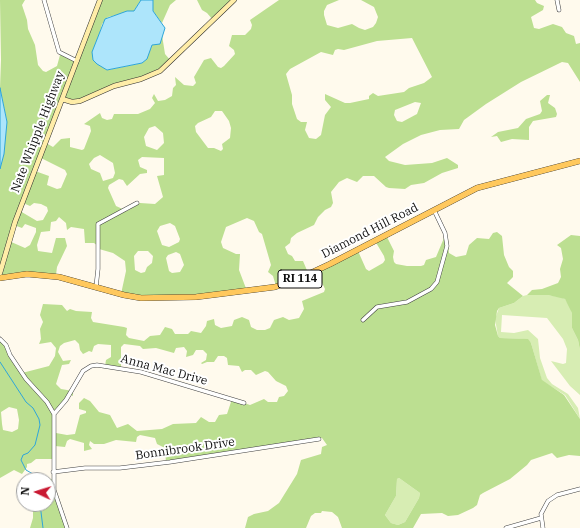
<!DOCTYPE html>
<style>
body{margin:0}
#map{position:relative;width:580px;height:528px;overflow:hidden;background:#fffaed;font-family:"IBM Plex Serif",serif}
canvas{display:block}
.north{position:absolute;left:16px;top:472px;width:40px;height:40px;box-sizing:border-box;background:#fff;border:1px solid #9e9e9e;border-radius:50%;rotate:274deg;font-size:11px;font-weight:700;line-height:16px;text-align:center;color:#0d0d0d}
.north::after{content:'';display:block;margin:auto;width:14px;height:18px;background:#c91932;clip-path:polygon(50% 0,100% 100%,50% 72%,0 100%)}
</style>
<div id="map">
<canvas width="580" height="528"></canvas>
<div class="north">N</div>
</div>
<script>
const ctx = document.querySelector('canvas').getContext('2d');
ctx.lineJoin = 'round';
function fillPath(path, color) {
  ctx.fillStyle = color;
  ctx.fill(path, 'evenodd');
}
function shape(rows) {
  const path = new Path2D();
  for (const r of rows) {
    path.moveTo(r[0], r[1]);
    for (let i = 2; i < r.length; i += 2) path.lineTo(r[i], r[i + 1]);
  }
  return path;
}
function stroke(path, color, width, dash) {
  ctx.strokeStyle = color;
  ctx.lineWidth = width;
  ctx.lineCap = dash ? 'butt' : 'round';
  ctx.setLineDash(dash || []);
  ctx.stroke(path);
}
function write(font, color, halo, rows, align = 'center') {
  ctx.font = font + ' "IBM Plex Serif",serif';
  ctx.lineWidth = 4;
  ctx.setLineDash([]);
  ctx.textBaseline = 'middle';
  ctx.strokeStyle = halo;
  ctx.fillStyle = color;
  for (const [text, x, y, turn = 0] of rows) {
    ctx.save();
    ctx.translate(x, y);
    ctx.rotate((+turn || 0) * Math.PI / 180);
    ctx.textAlign = isNaN(turn) ? turn : align;
    if (halo) ctx.strokeText(text, 0, 0);
    ctx.fillText(text, 0, 0);
    ctx.restore();
  }
}
fillPath(shape([
 [527,295,548,295,560,297,565,299,571,308,572,313,572,328,578,340,580,350,580,395,570,386,551,361,563,364,566,363,567,349,563,339,547,318,502,315,501,332,514,333,528,330,538,339,540,358,547,378,552,384,568,394,578,408,580,419,565,395,542,381,531,343,524,339,500,338,498,336,495,319,499,308,514,303,523,296],
 [399,478,420,493,419,498,405,522,398,525,391,523,385,515,396,496,397,479]
]), '#d7edb3');
fillPath(shape([
 [0,0,25,0,22,5,27,20,28,29,35,45,38,65,43,71,46,72,57,66,60,55,78,60,101,0,141,0,134,11,108,17,102,24,93,60,107,70,142,63,152,45,155,44,162,35,165,54,171,61,156,74,122,84,81,101,64,99,46,143,53,147,61,139,70,138,70,147,82,150,84,149,91,131,90,126,84,124,100,113,102,118,107,120,112,119,114,114,138,114,150,109,155,103,152,98,154,94,158,101,165,100,172,96,173,88,176,85,175,77,184,85,193,86,196,83,194,77,204,60,211,58,218,67,221,68,224,66,235,54,234,50,229,46,232,35,245,35,251,29,252,25,250,20,279,0,339,0,327,5,324,11,324,15,327,25,338,28,352,24,359,28,365,30,373,27,376,23,378,17,374,7,361,0,535,0,537,3,544,6,543,10,531,17,534,28,539,29,553,24,562,27,566,33,574,36,576,44,580,43,580,82,568,63,562,62,521,82,486,104,464,120,459,129,440,130,421,135,403,144,385,157,389,161,405,165,432,163,447,158,458,165,458,168,442,173,424,183,411,185,405,189,389,188,386,187,374,176,363,176,357,182,347,178,339,182,331,192,333,203,331,207,325,210,318,217,314,225,297,233,291,238,290,243,285,247,288,254,292,256,295,261,303,261,309,275,276,286,273,276,268,272,271,265,262,234,259,232,254,221,247,218,226,227,221,242,223,248,236,254,240,254,239,270,247,291,173,299,121,294,126,271,125,261,113,253,99,249,98,246,94,243,85,243,84,229,71,227,67,230,66,223,59,217,56,221,51,222,50,231,41,232,37,245,38,251,52,253,56,238,65,238,67,246,57,267,56,275,0,277,0,169,7,122,0,88,1,60],
 [412,38,432,77,424,83,409,88,404,92,378,96,373,93,369,96,369,99,350,103,345,103,325,94,325,100,331,107,325,115,321,135,316,139,309,138,305,130,307,122,301,122,297,119,292,104,292,95,286,74,290,69,321,52,333,55,335,50,338,49,344,50,377,41],
 [415,102,421,103,417,114,402,122,397,121,394,115,395,110],
 [215,111,222,111,229,121,231,128,230,138,222,144,223,149,221,151,214,148,208,148,196,132,195,126,198,123,211,117],
 [155,126,163,133,164,143,157,150,146,146,144,137,149,128],
 [100,155,113,163,115,173,113,178,103,181,100,173,91,169,89,164,94,158],
 [142,157,164,158,164,175,157,176,163,197,155,204,140,203,127,211,116,206,108,188,109,185,119,179,123,180,127,186,140,174,147,173,147,170,140,167,138,160],
 [41,158,65,170,67,174,61,188,57,189,47,185,49,176,35,171],
 [23,203,30,206,34,203,41,204,47,207,48,211,43,220,37,221,20,211],
 [170,223,175,226,180,239,179,242,169,247,162,245,157,231,160,226],
 [25,224,36,228,36,232,30,245,25,248,9,241,14,225,22,228],
 [148,251,153,256,152,263,147,267,145,272,141,273,135,270,134,256,138,251],
 [176,252,180,254,184,265,180,272,172,273,169,271,166,258,168,255],
 [153,0,176,0,170,5,162,23,153,11],
 [197,0,234,0,213,20,207,13,202,10],
 [547,95,550,95,548,103,555,108,557,114,556,117,533,121,529,127,529,140,512,139,501,142,497,136,491,137,498,132,518,128,526,119,540,114,542,111,540,101],
 [497,232,502,236,504,255,509,267,513,271,513,277,507,283,523,296,514,303,499,308,497,311,495,325,498,336,500,338,528,339,531,343,542,380,564,395,580,419,580,456,569,455,557,458,552,453,531,460,527,465,510,479,483,493,480,495,477,505,473,508,458,515,448,516,442,513,421,514,413,528,342,528,338,517,332,512,322,511,321,513,315,513,311,516,306,528,245,528,248,517,254,514,268,511,279,503,297,474,301,460,321,454,322,447,327,445,322,438,166,463,165,448,157,444,155,438,140,435,137,437,136,442,116,440,104,444,94,444,90,441,89,445,92,449,84,451,84,443,70,439,67,441,65,447,55,446,54,459,36,459,31,463,27,464,27,467,22,474,14,470,0,478,0,340,3,341,22,373,49,366,55,356,56,348,51,342,39,344,41,339,40,329,43,322,40,315,43,304,62,305,67,311,70,309,76,311,92,312,91,318,93,322,124,327,127,328,126,335,129,338,144,341,150,336,160,335,165,327,172,329,175,334,188,334,191,331,201,333,206,326,207,321,214,319,215,325,221,328,232,326,234,320,242,317,249,320,251,327,257,330,265,330,270,328,274,320,283,317,289,320,299,318,304,309,302,301,324,292,325,289,317,272,358,251,366,269,369,271,383,263,385,260,384,256,375,241,387,237,394,251,393,257,394,262,396,264,407,266,421,266,424,265,426,260,436,257,444,238,448,243,449,253,456,257,466,255,469,245,477,238,489,239,493,233],
 [75,340,79,344,80,350,83,354,89,351,92,352,94,346,98,344,111,345,111,357,106,360,105,366,121,368,121,347,124,344,140,346,143,349,156,348,174,353,176,348,184,347,187,351,186,357,193,355,196,350,203,350,207,354,206,360,201,363,202,364,207,362,214,362,218,356,224,356,227,358,228,365,239,366,242,372,245,370,251,370,256,375,265,371,268,372,276,381,286,386,288,391,284,396,279,397,277,402,268,402,264,399,250,405,232,399,227,414,219,415,215,422,209,422,201,417,196,423,173,424,162,429,137,431,128,424,117,428,110,415,99,412,90,401,84,398,79,403,79,409,86,411,86,413,80,415,75,434,67,435,56,433,55,414,71,395,73,396,73,391,61,389,56,384,62,365,69,364,71,360,63,361,58,352,60,346,64,343],
 [9,407,17,409,19,420,18,429,12,432,3,430,2,424,1,412],
 [399,478,420,493,419,498,405,522,398,525,391,523,385,515,396,496,397,479],
 [571,235,580,236,580,350,578,340,572,328,572,313,565,299,548,295,527,295,532,290,542,289,558,283,561,277,560,269,563,259,561,248,557,245],
 [48,479,55,479,55,489,67,528,30,528,33,518,33,504,48,504,48,480,46,480]
]), '#bcdf91');
const water = shape([
 [141,0,153,0,153,11,165,28,160,44,152,45,147,59,142,63,107,70,97,64,93,60,92,52,105,19,127,11,134,11,141,0],
 [0,88,7,122,4,154,0,169,0,88]
]);
fillPath(water, '#ade5fb');
stroke(water, '#2ea5d9', 1);
stroke(shape([
 [0,362,26,402,33,408,39,419,40,425,35,445,28,453,23,455,21,460,26,470,33,474,36,480],
 [40,504,43,528]
]), '#2ea5d9', 1);
const street = shape([
 [44,0,59,52,77,61],
 [557,0,559,10],
 [96,287,98,269,98,224,137,203],
 [363,320,377,307,407,302,431,289,437,282,447,246,445,233,434,210],
 [0,339,6,345,10,355,26,379,47,402,54,414,54,490,67,528],
 [54,414,66,400,83,371,91,366,97,365,141,372,244,403],
 [53,472,85,468,120,468,170,462,319,439],
 [506,528,541,518],
 [543,528,541,514,548,501,557,495,580,489]
]);
const secondary = shape([
 [62,99,72,102,80,101,114,86,141,79,160,71,234,0],
 [0,273,15,222,100,0]
]);
const primary = shape([
 [0,278,27,274,59,277,124,295,141,298,196,297,275,287,298,279,330,264,477,188,580,161]
]);
stroke(street, '#404040', 4.5);
stroke(secondary, '#2f2f2f', 5.5);
stroke(primary, '#1e1e1e', 6);
stroke(street, '#fff', 3.5);
stroke(secondary, '#ffeda8', 4.5);
stroke(primary, '#ffc85d', 5.5);
for (const [x, y, w] of [
 [300,279,44]
]) {
  const box = new Path2D();
  box.roundRect(x - w / 2, y - 9, w, 18, 3);
  ctx.fillStyle = '#fff';
  ctx.fill(box);
  stroke(box, '#0d0d0d', 1);
}
write('bold 11px', '#0d0d0d', null, [
 ["RI 114",300,279]
]);
write('12px', '#0d0d0d', '#fff', [
 ["Nate Whipple Highway",38,132,-69],
 ["Diamond Hill Road",370,231,-27],
 ["Anna Mac Drive",164,370,15],
 ["Bonnibrook Drive",185,449,-8]
]);
</script>
